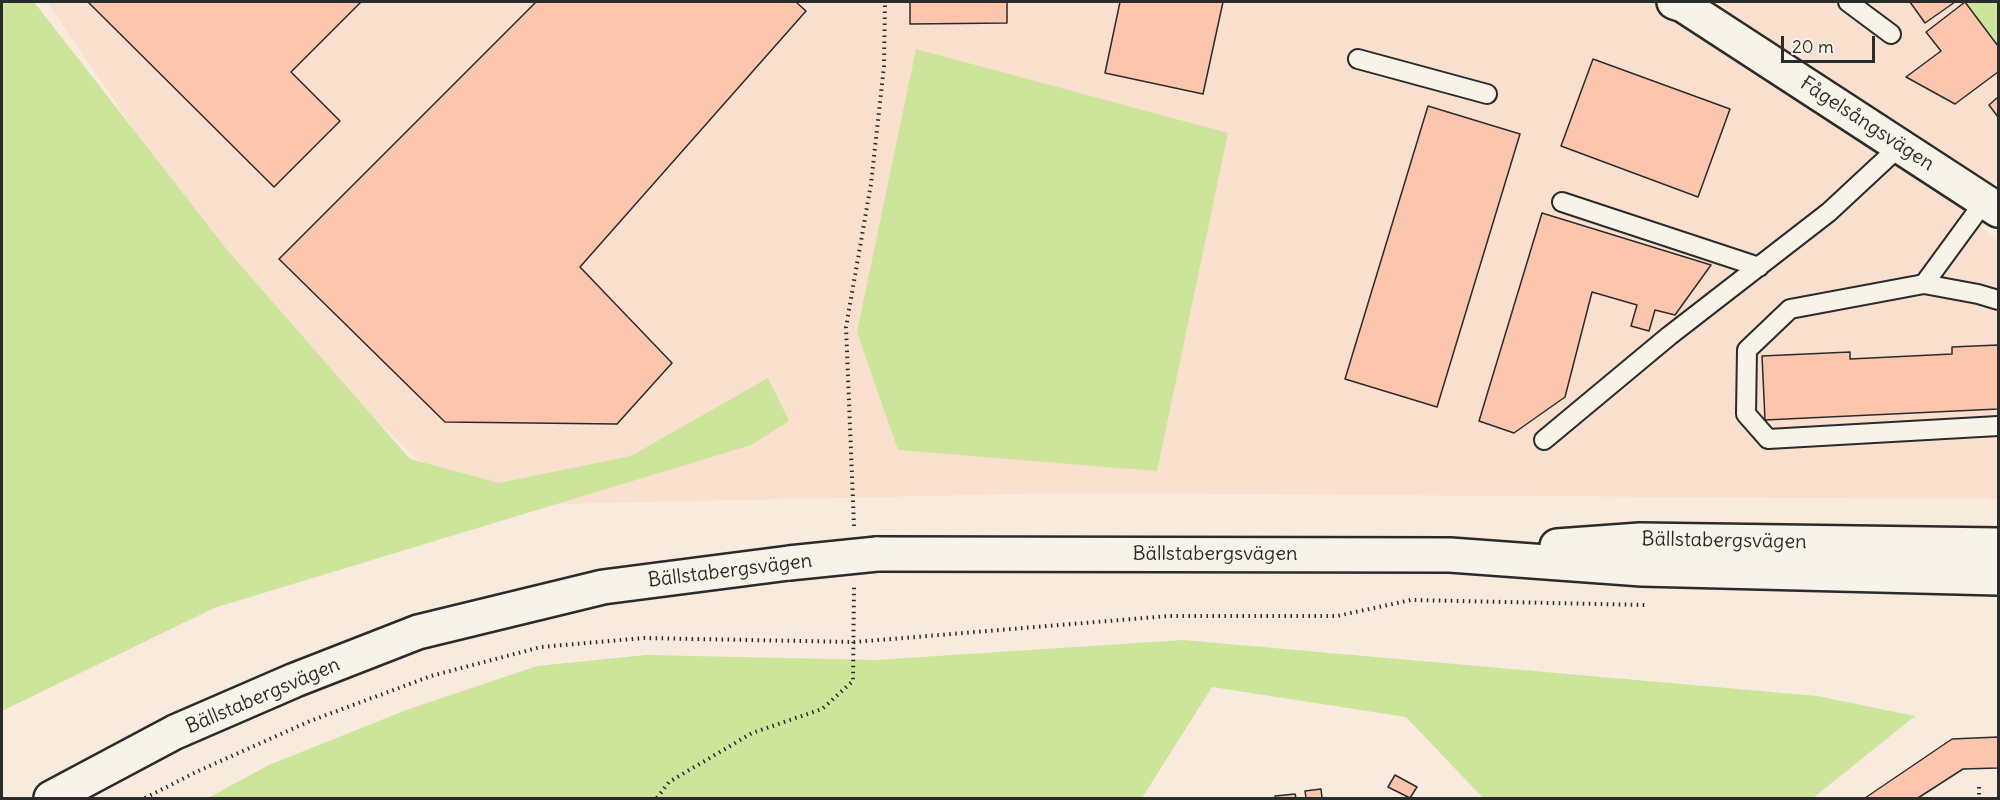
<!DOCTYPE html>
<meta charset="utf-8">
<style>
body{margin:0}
#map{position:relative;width:2000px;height:800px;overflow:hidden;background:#f8eadc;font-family:Delius,sans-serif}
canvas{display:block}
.frame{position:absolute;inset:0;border:3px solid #2b2b2b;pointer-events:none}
.scale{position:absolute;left:1781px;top:36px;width:94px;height:27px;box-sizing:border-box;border:3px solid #2b2b2b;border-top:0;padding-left:8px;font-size:18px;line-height:21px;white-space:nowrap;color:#2b2b2b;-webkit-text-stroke:4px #f7f3e8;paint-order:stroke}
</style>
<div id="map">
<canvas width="2000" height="800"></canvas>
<div class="frame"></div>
<div class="scale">20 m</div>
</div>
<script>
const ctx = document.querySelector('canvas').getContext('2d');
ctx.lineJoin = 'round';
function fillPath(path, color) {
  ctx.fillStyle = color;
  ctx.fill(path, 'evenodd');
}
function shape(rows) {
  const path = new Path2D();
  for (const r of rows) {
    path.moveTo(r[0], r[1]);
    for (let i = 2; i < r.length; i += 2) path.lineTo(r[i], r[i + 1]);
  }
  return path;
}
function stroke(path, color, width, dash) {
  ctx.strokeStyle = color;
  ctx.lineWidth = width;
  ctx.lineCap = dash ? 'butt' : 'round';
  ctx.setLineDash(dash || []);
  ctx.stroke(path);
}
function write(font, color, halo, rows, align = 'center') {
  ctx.font = font + ' Delius,sans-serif';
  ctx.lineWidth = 5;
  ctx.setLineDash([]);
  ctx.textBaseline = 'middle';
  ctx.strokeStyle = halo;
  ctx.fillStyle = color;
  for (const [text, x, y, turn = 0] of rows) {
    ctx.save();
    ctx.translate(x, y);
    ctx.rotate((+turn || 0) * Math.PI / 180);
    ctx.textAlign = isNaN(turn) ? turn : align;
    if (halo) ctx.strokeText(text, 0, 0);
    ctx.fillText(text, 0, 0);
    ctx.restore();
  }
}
fillPath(shape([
 [47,2,1998,2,1998,182,1991,187,1981,227,1998,242,1998,499,1063,493,466,506,248,297]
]), '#f9dfce');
fillPath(shape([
 [2,2,34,2,228,251,410,459,499,483,631,456,768,378,789,421,751,445,214,608,2,711],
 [1965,2,1998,2,1998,46],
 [916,49,1228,133,1157,471,898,450,857,332],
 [1183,640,1817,696,1915,716,1813,798,1483,798,1406,717,1212,687,1142,798,208,798,269,765,409,709,537,666,646,655,876,660]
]), '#cce59b');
const building = shape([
 [88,2,361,2,291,72,340,121,274,187,88,2],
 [536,2,796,2,806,11,580,267,672,363,617,424,445,422,279,259,536,2],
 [910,2,1007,2,1007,23,910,24,910,2],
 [1120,2,1223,2,1203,94,1105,73,1120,2],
 [1910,2,1955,2,1925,23,1910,2],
 [1965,2,1998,46,1998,72,1955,104,1906,77,1941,51,1926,32,1965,2],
 [1593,59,1730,109,1698,197,1561,146,1593,59],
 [1998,97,1998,117,1989,105,1998,97],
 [1428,106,1520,134,1437,407,1345,379,1428,106],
 [1542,213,1711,265,1675,315,1655,310,1649,331,1631,326,1637,305,1592,292,1565,397,1514,433,1479,421,1542,213],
 [1998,345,1998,409,1765,420,1762,356,1850,352,1850,359,1952,354,1952,347,1998,345],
 [1998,737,1998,768,1963,769,1918,798,1865,798,1952,739,1998,737],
 [1395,775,1417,787,1410,798,1388,787,1395,775],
 [1321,789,1322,798,1306,798,1305,791,1321,789],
 [1295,794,1296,798,1275,798,1275,796,1295,794]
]);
fillPath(building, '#fbc6ad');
stroke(building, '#2b2b2b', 1.5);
const lane = shape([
 [1848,2,1891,34],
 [1358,59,1487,94],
 [1562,202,1759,267],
 [1924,284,1984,202],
 [1998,300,1978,294,1924,284,1790,309,1747,350,1746,414,1768,439,1998,426],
 [1544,440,1669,336,1829,212,1900,146]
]);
const street = shape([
 [1674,2,1683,5,1998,210]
]);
const secondary = shape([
 [1557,546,1640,540,1998,545],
 [877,554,1450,555,1642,569,1998,578],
 [51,798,175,732,295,680,418,632,603,587,789,563]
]);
stroke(lane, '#2b2b2b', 22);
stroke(street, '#2b2b2b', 38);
stroke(secondary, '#2b2b2b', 38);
stroke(shape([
 [854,526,846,327,871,184,884,66,885,2],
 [1979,787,1979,798],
 [145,798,196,772,310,721,431,676,541,647,644,638,855,642,1168,616,1337,616,1411,600,1647,605],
 [657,798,669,782,752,733,822,709,853,681,854,587]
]), '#2b2b2b', 4, [1.5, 4.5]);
stroke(lane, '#f7f3e8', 18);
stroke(street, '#f7f3e8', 33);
stroke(secondary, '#f7f3e8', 33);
const secondaryBridge = shape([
 [789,563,877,554]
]);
stroke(secondaryBridge, '#2b2b2b', 38, []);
stroke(secondaryBridge, '#f7f3e8', 33);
write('20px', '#2b2b2b', '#f7f3e8', [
 ["Fågelsångsvägen",1867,124,33],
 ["Bällstabergsvägen",1724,541,1],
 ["Bällstabergsvägen",1215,554],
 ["Bällstabergsvägen",730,571,-7],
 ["Bällstabergsvägen",263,696,-23]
]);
</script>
